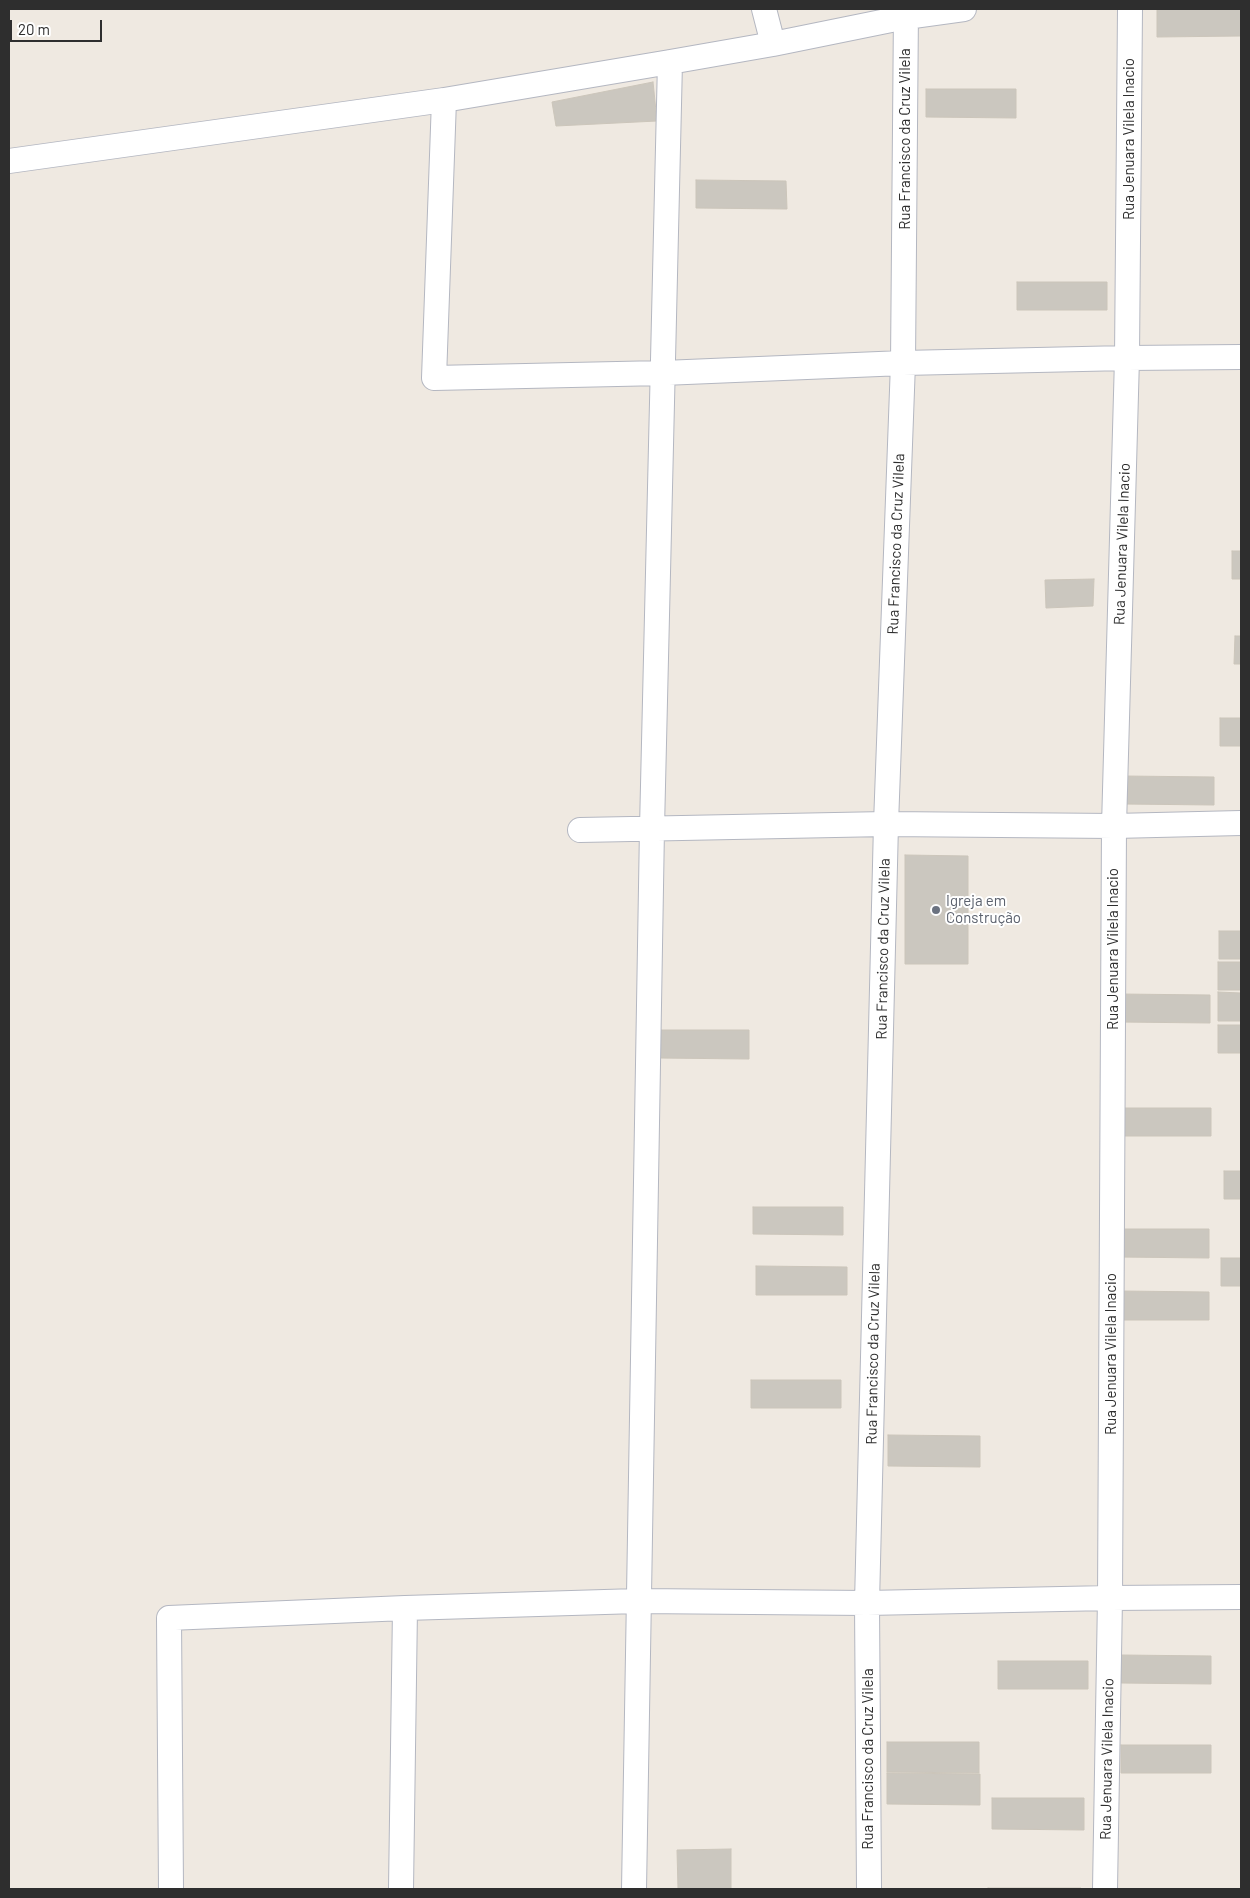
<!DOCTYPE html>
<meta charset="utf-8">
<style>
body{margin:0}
#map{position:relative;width:1250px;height:1898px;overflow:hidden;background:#efe9e1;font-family:Barlow,sans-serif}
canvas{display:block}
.frame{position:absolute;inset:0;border:10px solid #2e2e2e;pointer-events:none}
.scale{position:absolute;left:10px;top:20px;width:92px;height:22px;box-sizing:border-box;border:2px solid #2e2e2e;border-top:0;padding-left:6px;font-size:15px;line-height:18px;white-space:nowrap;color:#2e2e2e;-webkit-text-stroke:4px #fff;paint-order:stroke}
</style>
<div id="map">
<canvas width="1250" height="1898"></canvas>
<div class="frame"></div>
<div class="scale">20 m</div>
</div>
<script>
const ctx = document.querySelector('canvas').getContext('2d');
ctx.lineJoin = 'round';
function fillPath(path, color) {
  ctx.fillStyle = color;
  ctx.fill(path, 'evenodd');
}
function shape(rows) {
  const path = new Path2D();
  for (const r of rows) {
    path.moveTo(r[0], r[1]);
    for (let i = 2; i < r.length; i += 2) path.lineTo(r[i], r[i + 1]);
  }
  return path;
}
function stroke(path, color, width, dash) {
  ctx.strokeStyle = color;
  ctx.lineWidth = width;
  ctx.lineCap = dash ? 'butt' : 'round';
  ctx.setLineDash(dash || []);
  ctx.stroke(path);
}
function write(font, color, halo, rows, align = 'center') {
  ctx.font = font + ' Barlow,sans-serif';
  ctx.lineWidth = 4;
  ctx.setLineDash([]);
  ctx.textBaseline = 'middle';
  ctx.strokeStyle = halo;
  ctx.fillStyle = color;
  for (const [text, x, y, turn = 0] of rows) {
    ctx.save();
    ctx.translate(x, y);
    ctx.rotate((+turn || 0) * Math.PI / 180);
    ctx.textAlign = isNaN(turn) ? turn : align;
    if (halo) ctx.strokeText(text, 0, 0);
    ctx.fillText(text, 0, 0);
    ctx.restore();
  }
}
const building = shape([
 [1157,9,1241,9,1241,36,1157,37,1157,9],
 [653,82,657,121,556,126,552,102,653,82],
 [926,89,1016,89,1016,118,926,117,926,89],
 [696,180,786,181,787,209,696,208,696,180],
 [1017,282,1107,282,1107,310,1017,310,1017,282],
 [1232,551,1241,551,1241,579,1232,579,1232,551],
 [1094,579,1093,606,1046,608,1045,580,1094,579],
 [1235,636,1241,636,1241,664,1234,664,1235,636],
 [1220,718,1241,718,1241,746,1220,746,1220,718],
 [1123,776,1214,777,1214,805,1124,804,1123,776],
 [905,855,968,856,968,964,905,964,905,855],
 [1219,931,1241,931,1241,959,1219,959,1219,931],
 [1218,962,1241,962,1241,990,1218,990,1218,962],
 [1218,992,1241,993,1241,1021,1218,1021,1218,992],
 [1119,994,1210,995,1210,1023,1120,1022,1119,994],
 [1218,1025,1241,1025,1241,1053,1218,1053,1218,1025],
 [659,1030,749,1030,749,1059,659,1058,659,1030],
 [1121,1108,1211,1108,1211,1136,1122,1136,1121,1108],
 [1224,1171,1241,1171,1241,1199,1224,1199,1224,1171],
 [753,1207,843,1207,843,1235,753,1234,753,1207],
 [1118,1229,1209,1229,1209,1258,1119,1257,1118,1229],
 [1221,1258,1241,1258,1241,1286,1221,1286,1221,1258],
 [756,1266,847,1267,847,1295,756,1295,756,1266],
 [1119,1291,1209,1292,1209,1320,1119,1320,1119,1291],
 [751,1380,841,1380,841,1408,751,1408,751,1380],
 [888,1435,980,1436,980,1467,888,1466,888,1435],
 [1121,1655,1211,1656,1211,1684,1121,1683,1121,1655],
 [998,1661,1088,1661,1088,1689,998,1689,998,1661],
 [887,1742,979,1742,979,1773,887,1772,887,1742],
 [1121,1745,1211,1745,1211,1773,1121,1773,1121,1745],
 [887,1773,980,1774,980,1805,887,1804,887,1773],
 [992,1798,1084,1798,1084,1830,992,1829,992,1798],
 [731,1849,731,1889,678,1889,677,1850,731,1849],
 [988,1888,1081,1888,1081,1889,988,1889,988,1888]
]);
fillPath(building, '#cbc7bf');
stroke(building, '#cbc5ba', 1);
const minor = shape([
 [764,9,773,44],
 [444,100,434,378,663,373,903,363,1127,358,1241,357],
 [9,161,444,100,670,62,773,44,906,17,964,9],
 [580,830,886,824,1114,826,1241,823],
 [171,1889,169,1618,405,1608],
 [401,1889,405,1608,638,1601,867,1603,1110,1598,1241,1597],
 [634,1889,652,828,670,62],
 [869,1889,867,1603,886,824,903,363,906,9],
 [1105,1889,1110,1598,1114,826,1127,358,1130,9]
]);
stroke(minor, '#b4b7c1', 26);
stroke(minor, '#fff', 24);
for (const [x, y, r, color] of [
 [936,910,5,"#6b7280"]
]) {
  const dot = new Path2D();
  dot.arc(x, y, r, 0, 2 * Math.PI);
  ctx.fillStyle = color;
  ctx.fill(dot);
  stroke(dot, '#fff', 2);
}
write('15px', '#2e2e2e', '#fff', [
 ["Rua Francisco da Cruz Vilela",905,139,-90],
 ["Rua Jenuara Vilela Inacio",1129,139,-90],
 ["Rua Francisco da Cruz Vilela",896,544,-88],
 ["Rua Jenuara Vilela Inacio",1122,544,-88],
 ["Rua Francisco da Cruz Vilela",883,949,-89],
 ["Rua Jenuara Vilela Inacio",1113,949,-90],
 ["Rua Francisco da Cruz Vilela",873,1354,-89],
 ["Rua Jenuara Vilela Inacio",1111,1354,-90],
 ["Rua Francisco da Cruz Vilela",868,1759,-90],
 ["Rua Jenuara Vilela Inacio",1107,1759,-89]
]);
write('15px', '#5b616d', '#fff', [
 ["Igreja em",946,901],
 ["Construção",946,918]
], 'left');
</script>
